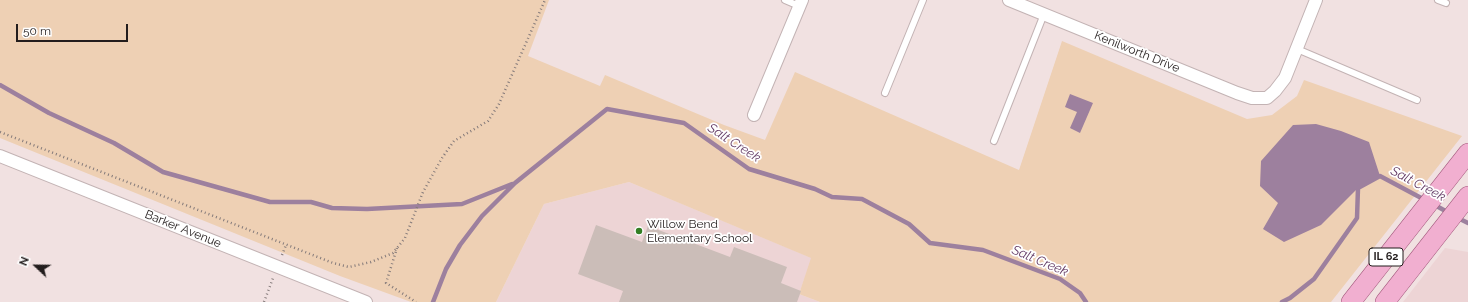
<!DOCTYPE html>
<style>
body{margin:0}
#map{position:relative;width:1468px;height:302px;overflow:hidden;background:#f1e1e1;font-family:Raleway,sans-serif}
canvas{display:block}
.north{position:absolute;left:16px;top:246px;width:40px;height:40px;-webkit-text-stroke:3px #fff;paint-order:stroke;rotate:292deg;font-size:11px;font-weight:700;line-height:16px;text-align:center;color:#231d1d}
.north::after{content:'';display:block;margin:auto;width:14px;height:18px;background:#231d1d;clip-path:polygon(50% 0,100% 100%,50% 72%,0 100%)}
.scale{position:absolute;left:16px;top:24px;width:112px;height:18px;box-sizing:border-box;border:2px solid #231d1d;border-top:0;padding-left:5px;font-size:12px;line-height:14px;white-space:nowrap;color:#231d1d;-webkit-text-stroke:3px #fff;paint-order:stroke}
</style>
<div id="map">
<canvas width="1468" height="302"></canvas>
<div class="north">N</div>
<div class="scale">50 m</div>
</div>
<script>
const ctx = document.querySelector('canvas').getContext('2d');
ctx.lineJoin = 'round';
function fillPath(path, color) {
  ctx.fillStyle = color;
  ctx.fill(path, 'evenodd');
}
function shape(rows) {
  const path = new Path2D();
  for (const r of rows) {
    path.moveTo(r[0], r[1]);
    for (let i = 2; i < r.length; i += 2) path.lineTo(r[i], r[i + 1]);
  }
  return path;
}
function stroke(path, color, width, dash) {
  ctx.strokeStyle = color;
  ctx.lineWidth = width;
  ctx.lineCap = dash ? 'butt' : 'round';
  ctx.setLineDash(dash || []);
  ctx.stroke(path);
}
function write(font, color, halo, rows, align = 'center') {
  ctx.font = font + ' Raleway,sans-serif';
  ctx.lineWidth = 3.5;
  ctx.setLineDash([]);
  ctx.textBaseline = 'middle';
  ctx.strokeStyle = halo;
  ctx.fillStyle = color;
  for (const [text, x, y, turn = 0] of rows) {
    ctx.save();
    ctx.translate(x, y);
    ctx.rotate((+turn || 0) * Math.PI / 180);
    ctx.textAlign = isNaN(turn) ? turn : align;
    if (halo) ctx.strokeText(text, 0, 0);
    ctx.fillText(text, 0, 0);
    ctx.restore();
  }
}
fillPath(shape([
 [629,182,812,258,799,294,820,302,496,302,544,204],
 [1445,248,1468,252,1468,302,1403,302]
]), '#edd4d5');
fillPath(shape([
 [0,0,549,0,528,56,600,86,605,75,724,125,765,140,795,72,1019,170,1062,41,1247,119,1272,115,1297,96,1304,80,1462,136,1331,302,820,302,799,294,811,258,629,182,544,204,496,302,411,302,340,276,0,138]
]), '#eed0b4');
fillPath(shape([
 [1070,94,1093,103,1080,133,1070,128,1077,112,1065,107],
 [1316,124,1341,131,1369,142,1380,176,1358,188,1321,225,1284,242,1263,229,1278,203,1260,186,1261,161,1293,125]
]), '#9d809e');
stroke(shape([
 [0,85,49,113,114,143,163,172,270,202,311,202,332,208,367,209,462,204,512,184],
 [1433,204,1449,213],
 [1458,218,1468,223],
 [433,302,446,269,460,245,482,216,515,183,607,109,684,123,749,169,815,189,832,197,862,199,909,224,930,243,983,250,1060,279,1080,293,1086,302],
 [1282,302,1290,298,1314,279,1357,218,1358,188,1380,176,1425,200]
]), '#9d809e', 4.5);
fillPath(shape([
 [596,225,642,242,648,226,730,257,734,247,787,267,781,283,801,291,797,302,619,302,623,291,578,274]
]), '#cbbdb8');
const lane = shape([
 [785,0,799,6],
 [1438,0,1446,3],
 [1297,49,1417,100],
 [885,93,923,0],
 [994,141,1044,14]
]);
const street = shape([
 [1009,0,1237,93,1252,98,1267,98,1275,91,1285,78,1316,0],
 [754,115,802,0],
 [0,156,366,302]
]);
const primary = shape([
 [1351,302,1468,153],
 [1385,302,1468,196]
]);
stroke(lane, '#c3b3b4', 8);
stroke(street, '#c3b3b4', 14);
stroke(primary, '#a3597d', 20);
stroke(shape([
 [0,132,333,263,349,267,371,262,393,253,405,238,423,192,442,158,454,141,488,121,499,104,545,0],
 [397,248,386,283,416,302],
 [282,255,286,245],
 [264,302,273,278]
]), '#847a7a', 2.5, [1, 3]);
stroke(lane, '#fff', 6);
stroke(street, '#fff', 12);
stroke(primary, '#f1afd0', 19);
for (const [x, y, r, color] of [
 [639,231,4,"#357e24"]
]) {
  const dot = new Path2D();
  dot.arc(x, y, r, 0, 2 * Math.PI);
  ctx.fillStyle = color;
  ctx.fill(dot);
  stroke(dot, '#fff', 1.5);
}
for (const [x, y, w] of [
 [1386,257,34]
]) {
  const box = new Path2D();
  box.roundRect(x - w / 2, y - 9, w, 18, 3);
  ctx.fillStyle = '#fff';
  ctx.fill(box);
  stroke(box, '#231d1d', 1);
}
write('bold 11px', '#231d1d', null, [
 ["IL 62",1386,257]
]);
write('12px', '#231d1d', '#fff', [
 ["Kenilworth Drive",1137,52,22],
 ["Barker Avenue",183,229,22]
]);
write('12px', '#231d1d', '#fff', [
 ["Willow Bend",647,224],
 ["Elementary School",647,238]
], 'left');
write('italic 13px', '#643c66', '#fff', [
 ["Salt Creek",734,143,33],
 ["Salt Creek",1418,184,28],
 ["Salt Creek",1040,261,23]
]);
</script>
